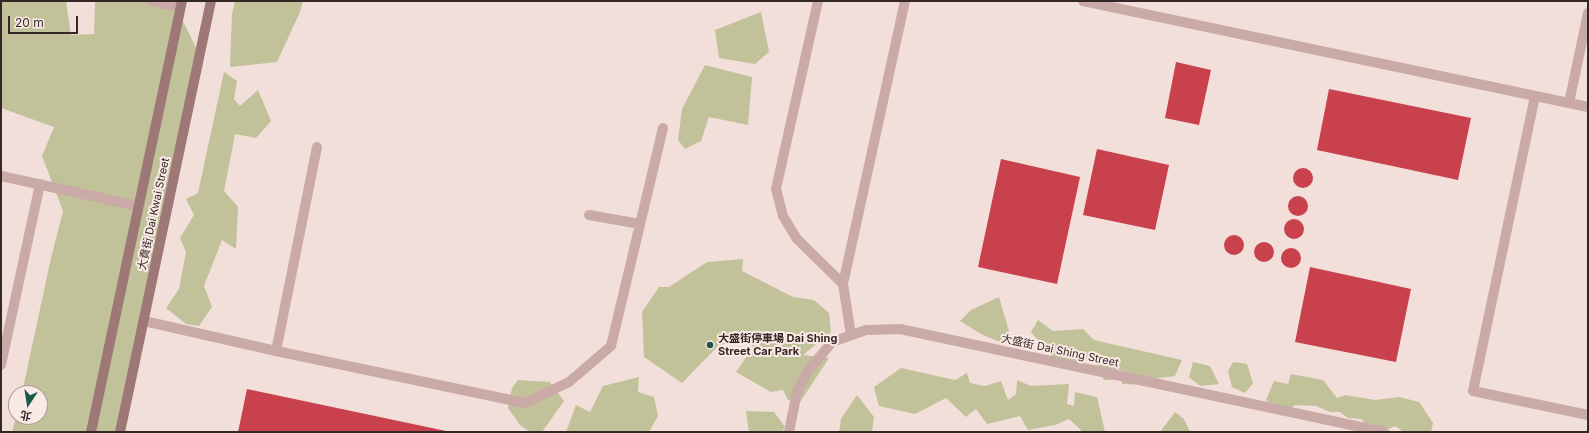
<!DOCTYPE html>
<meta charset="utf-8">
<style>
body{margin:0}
#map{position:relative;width:1589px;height:433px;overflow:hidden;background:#f2dfda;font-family:Inter,"Noto Sans TC",sans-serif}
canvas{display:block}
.frame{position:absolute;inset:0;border:2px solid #362727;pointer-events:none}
.north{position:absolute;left:8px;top:385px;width:40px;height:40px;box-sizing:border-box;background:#faeae6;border:1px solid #ac9c9a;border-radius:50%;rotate:192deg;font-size:11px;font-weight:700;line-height:16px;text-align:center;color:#362727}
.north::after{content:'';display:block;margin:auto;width:14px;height:18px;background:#1c5848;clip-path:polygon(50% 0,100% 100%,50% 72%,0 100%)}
.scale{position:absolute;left:8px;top:16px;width:70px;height:18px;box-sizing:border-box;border:2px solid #362727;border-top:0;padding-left:5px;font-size:12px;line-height:14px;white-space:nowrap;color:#362727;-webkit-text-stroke:3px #faeae6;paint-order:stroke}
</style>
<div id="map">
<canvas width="1589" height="433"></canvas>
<div class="frame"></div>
<div class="north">北</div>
<div class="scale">20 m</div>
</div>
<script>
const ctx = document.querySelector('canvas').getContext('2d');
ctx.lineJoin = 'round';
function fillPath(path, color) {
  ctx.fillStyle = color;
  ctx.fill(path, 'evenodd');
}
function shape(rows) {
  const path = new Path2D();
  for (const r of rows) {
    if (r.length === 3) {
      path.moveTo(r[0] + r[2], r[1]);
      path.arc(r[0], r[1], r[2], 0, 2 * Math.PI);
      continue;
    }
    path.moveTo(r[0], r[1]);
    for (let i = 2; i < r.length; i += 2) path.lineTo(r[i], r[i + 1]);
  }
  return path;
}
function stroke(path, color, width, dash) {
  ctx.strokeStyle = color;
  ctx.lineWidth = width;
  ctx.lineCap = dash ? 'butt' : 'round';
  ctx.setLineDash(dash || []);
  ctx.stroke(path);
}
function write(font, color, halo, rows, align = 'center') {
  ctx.font = font + ' Inter,"Noto Sans TC",sans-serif';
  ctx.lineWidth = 4;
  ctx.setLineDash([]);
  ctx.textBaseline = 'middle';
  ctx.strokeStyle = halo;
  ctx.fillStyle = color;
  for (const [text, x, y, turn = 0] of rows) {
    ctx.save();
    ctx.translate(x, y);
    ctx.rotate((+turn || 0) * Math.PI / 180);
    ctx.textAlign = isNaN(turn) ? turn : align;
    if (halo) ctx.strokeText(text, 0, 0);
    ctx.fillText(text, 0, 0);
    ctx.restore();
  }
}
fillPath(shape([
 [1,1,66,1,71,35,94,34,95,1,178,1,177,9,203,62,120,432,12,432,16,417,40,417,40,393,22,393,51,258,63,211,42,156,54,127,1,108],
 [235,1,303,1,300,12,277,62,230,67,232,14],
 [761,12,769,52,755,64,719,58,715,30],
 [705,65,752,77,748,125,709,117,701,141,685,149,678,140,682,109],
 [224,72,237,81,234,99,240,106,258,90,271,121,256,138,235,134,224,191,238,207,236,249,222,240,204,286,212,307,199,326,186,324,166,308,179,289,186,252,180,238,194,215,186,199,198,193],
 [743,259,742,271,793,297,814,300,829,313,831,332,803,355,829,358,800,402,788,400,783,390,771,392,736,372,753,347,747,338,719,345,682,383,644,357,642,312,659,287,669,287,707,262],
 [999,297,1009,331,1002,343,981,334,960,321,971,310],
 [1038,320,1053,331,1083,329,1094,340,1182,360,1175,376,1158,378,1146,385,1122,384,1121,370,1117,369,1113,380,1104,380,1096,364,1084,358,1075,370,1062,368,1031,332],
 [1193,362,1210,366,1219,384,1200,386,1189,377],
 [1233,362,1247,364,1253,383,1245,393,1232,387,1228,371],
 [901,368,955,380,967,373,970,383,985,386,1001,381,1008,400,1016,394,1017,380,1031,386,1069,384,1067,404,1074,406,1075,392,1097,397,1105,432,1083,432,1069,419,1055,425,1028,430,1020,416,987,424,976,409,966,417,946,398,915,414,879,406,874,387],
 [1291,374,1323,380,1337,398,1345,395,1375,400,1399,397,1419,402,1433,423,1431,432,1404,432,1395,426,1382,432,1372,432,1361,419,1348,418,1340,412,1330,412,1316,406,1295,405,1282,416,1266,400,1274,381,1288,384],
 [639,377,638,392,654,397,658,416,649,432,566,432,576,405,590,412,603,386],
 [518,380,550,382,564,401,542,432,530,432,520,425,508,408,512,388],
 [857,395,874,417,872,432,839,432,841,419],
 [746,411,774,412,785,427,782,432,749,432],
 [1175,412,1184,419,1190,432,1142,432,1160,432]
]), '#c1c19a');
fillPath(shape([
 [1176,62,1211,70,1199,125,1165,118],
 [1329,89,1471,118,1458,180,1317,150],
 [1097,149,1169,165,1155,230,1083,215],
 [1001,159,1080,177,1057,284,978,267],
 [1303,178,10],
 [1298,206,10],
 [1294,229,10],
 [1234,245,10],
 [1264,252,10],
 [1291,258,10],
 [1310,267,1411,289,1396,362,1295,342],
 [247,389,446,431,446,432,238,432]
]), '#c8414d');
stroke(shape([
 [151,1,180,7],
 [818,1,776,189,783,216,797,239,843,284],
 [1083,1,1588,107],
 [1535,96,1473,391,1588,415],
 [1569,103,1588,13],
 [1,176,138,206],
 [589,215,640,224],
 [144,321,276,351,525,403,569,382,611,346,663,128],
 [851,335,843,284,905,1],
 [276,351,317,147],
 [1,365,40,184]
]), '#caaaa6', 10);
stroke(shape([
 [789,432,797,392,808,371,832,342,866,330,900,329,1384,432]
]), '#caaaa6', 10);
stroke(shape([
 [91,432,182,1],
 [120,432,211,1]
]), '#9e7877', 10);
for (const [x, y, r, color] of [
 [710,345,4,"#1c5848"]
]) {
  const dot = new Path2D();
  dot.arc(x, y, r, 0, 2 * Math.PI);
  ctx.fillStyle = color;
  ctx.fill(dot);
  stroke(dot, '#faeae6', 1.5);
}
write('11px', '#362727', '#faeae6', [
 ["大貴街 Dai Kwai Street",154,214,-78],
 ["大盛街 Dai Shing Street",1060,351,12]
]);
write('bold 11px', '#362727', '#faeae6', [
 ["大盛街停車場 Dai Shing",718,339],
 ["Street Car Park",718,352]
], 'left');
</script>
